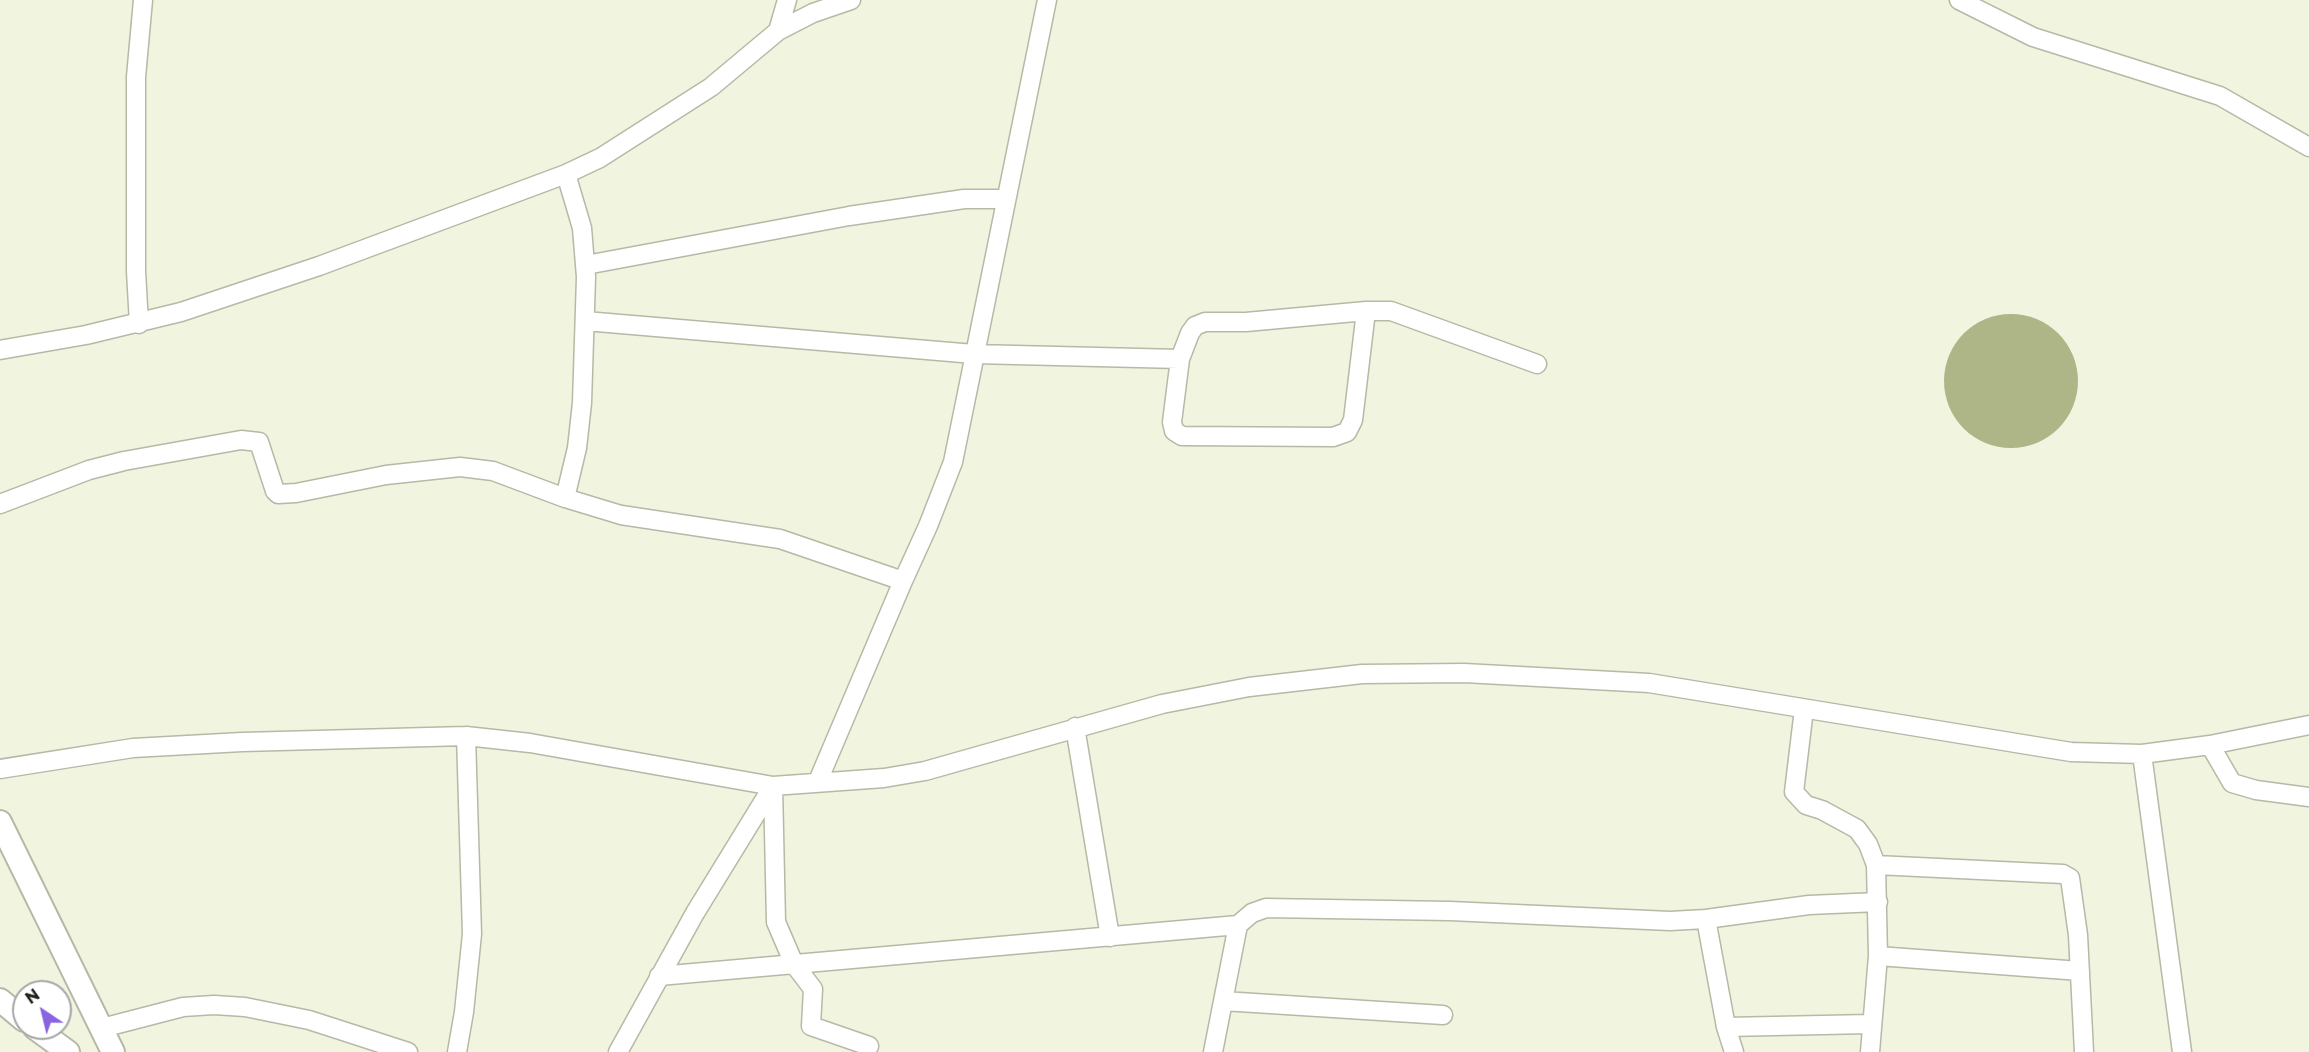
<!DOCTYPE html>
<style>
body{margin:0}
#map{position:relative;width:2309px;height:1052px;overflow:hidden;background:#f1f5e0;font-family:Montserrat,sans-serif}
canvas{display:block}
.north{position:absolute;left:12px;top:980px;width:60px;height:60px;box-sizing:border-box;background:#fff;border:2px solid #a6a7a4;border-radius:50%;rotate:325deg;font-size:16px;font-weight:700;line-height:24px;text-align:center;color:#21221b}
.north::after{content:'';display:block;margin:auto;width:21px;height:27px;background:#8964df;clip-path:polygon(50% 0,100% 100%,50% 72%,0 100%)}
</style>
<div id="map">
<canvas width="2309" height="1052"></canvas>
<div class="north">N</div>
</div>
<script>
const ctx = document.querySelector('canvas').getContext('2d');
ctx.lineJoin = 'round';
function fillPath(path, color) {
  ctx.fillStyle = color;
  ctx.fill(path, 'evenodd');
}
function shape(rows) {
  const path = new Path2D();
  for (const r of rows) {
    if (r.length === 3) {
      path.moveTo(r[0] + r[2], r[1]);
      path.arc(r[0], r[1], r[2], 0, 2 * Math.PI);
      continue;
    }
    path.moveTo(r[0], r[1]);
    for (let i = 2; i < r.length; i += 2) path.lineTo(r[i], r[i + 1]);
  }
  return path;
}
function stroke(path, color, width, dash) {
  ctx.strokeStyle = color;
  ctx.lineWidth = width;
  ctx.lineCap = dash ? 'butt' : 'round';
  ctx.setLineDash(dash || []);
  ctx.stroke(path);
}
fillPath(shape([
 [2011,381,67]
]), '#aeb687');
const minor = shape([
 [1959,0,2033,37,2220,96,2309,147],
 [778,31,787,0],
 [586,265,849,216,964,199,1006,199],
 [1366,311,1353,420,1347,432,1333,437,1182,436,1174,431,1172,422,1180,359,1190,333,1195,326,1205,322,1246,322,1366,311,1391,311,1537,364],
 [585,321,974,354,1180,359],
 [139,324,136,271,136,77,143,0],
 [0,350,86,335,181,312,319,266,566,174,600,158,711,87,778,31,813,13,851,0],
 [565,498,621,515,780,539,903,581],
 [0,504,89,470,124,461,241,440,259,442,275,491,278,494,296,493,386,475,460,467,493,471,565,498,577,448,582,403,586,277,582,228,566,174],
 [1804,709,1794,792,1806,805,1822,810,1857,829,1868,844,1876,865,1878,956,1870,1052],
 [1075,727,1110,937],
 [2210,745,2232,783,2256,790,2309,797],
 [2142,754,2182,1052],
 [0,769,133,748,242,742,466,736,530,743,773,786,884,778,925,771,1162,704,1249,687,1362,674,1464,673,1649,683,2071,752,2142,754,2210,745,2309,725],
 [818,781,903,581,928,526,953,462,1047,0],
 [773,786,776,922,794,964,813,989,811,1026,869,1046],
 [1876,865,2063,874,2070,878,2078,935,2084,1052],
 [1706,919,1726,1027,1734,1052],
 [1238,925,1252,913,1266,908,1450,911,1670,921,1706,919,1809,905,1878,902],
 [1878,956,2080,971],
 [659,976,1238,925,1213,1052],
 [1223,1001,1443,1015],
 [1726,1027,1870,1024],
 [102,1028,183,1007,214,1005,245,1007,309,1020,408,1052],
 [457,1052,464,1012,472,934,466,736],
 [618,1052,695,913,773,786]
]);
const tertiary = shape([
 [0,822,113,1052],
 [0,1000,24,1020],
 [35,1028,68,1052]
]);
stroke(minor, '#b5b9a5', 21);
stroke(tertiary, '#b5b9a5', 26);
stroke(minor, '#fff', 18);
stroke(tertiary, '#fff', 22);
</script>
